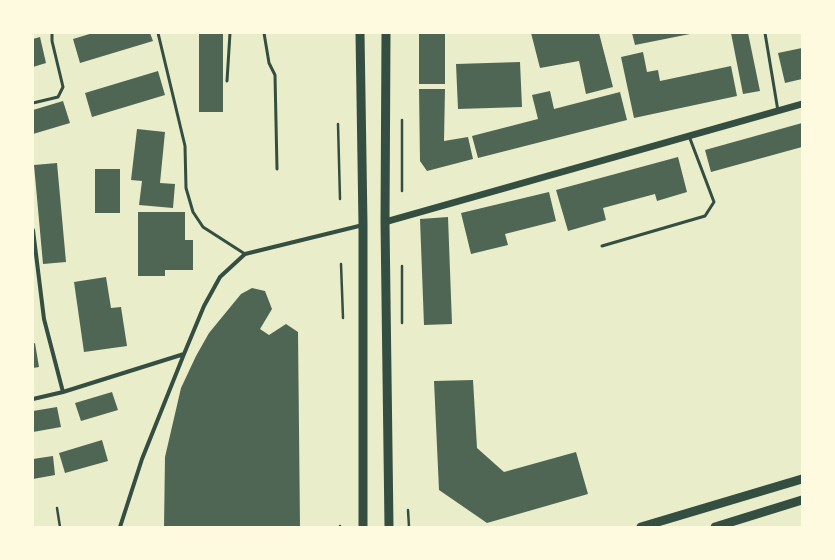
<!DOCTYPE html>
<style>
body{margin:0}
#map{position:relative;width:835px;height:560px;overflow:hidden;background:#e9edc9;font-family:"Titillium Web",sans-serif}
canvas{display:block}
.frame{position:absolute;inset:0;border:34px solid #fefae0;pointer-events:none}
</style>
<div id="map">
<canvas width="835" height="560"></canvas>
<div class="frame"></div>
</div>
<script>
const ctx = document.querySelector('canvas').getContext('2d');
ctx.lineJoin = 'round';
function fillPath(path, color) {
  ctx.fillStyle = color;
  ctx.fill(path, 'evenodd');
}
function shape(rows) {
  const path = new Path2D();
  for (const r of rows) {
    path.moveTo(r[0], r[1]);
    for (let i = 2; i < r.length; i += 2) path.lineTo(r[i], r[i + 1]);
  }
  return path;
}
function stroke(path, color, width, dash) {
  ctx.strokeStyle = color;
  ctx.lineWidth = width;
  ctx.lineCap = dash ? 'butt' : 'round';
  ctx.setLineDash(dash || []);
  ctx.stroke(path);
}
fillPath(shape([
 [93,33,150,33,153,41,80,63,73,39],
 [199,33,223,33,223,112,199,112],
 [419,33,445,33,445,84,419,84],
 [531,33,599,33,613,87,586,94,579,61,540,68],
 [632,33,690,33,690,34,635,45],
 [731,33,748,33,760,91,743,94],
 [40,37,46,63,33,67,33,39],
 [802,48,802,79,785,83,778,53],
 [643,52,647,72,658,70,660,81,731,66,737,96,634,118,621,57],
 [520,62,522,107,458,109,456,64],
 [158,71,165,95,92,117,85,93],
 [419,89,445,89,444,141,468,137,473,159,427,171,420,161],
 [550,91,554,109,620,92,627,120,478,158,472,136,538,119,532,95],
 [63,101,70,123,33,134,33,110],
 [802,123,802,147,711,172,705,150],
 [137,129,165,132,160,183,175,184,173,208,139,205,142,181,131,180],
 [678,157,687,192,657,201,655,194,603,208,606,220,568,231,556,190],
 [57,163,66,262,43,264,34,165],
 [95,169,120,169,120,213,95,213],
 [549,192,556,221,505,234,508,245,471,254,461,213],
 [138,212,185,212,185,240,193,240,193,270,165,270,165,276,138,276],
 [448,217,452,324,424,325,420,219],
 [106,277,111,308,121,307,127,346,84,352,74,282],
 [252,288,265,291,272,309,260,329,269,335,286,324,298,332,300,527,164,527,165,457,181,388,196,356,209,333,241,294],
 [35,343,39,367,33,368,33,344],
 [473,380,477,448,504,472,576,452,588,494,487,523,439,490,434,381],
 [112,392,118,410,81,421,75,403],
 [57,407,61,427,33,432,33,411],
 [102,440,108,461,65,473,59,453],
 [53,456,55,475,33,479,33,459]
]), '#4f6655');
stroke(shape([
 [402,120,402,191],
 [338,124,340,199],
 [341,264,343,318],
 [402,323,402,266],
 [57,508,60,527],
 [408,510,409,527],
 [340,526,340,527]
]), '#344e41', 2.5);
stroke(shape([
 [158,33,185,146,186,188,193,212,203,227,245,254],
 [264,33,269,63,275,75,277,169],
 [765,33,778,111],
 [227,81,230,33],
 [33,103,58,97,63,87,52,41,52,33],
 [602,246,705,216,714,202,689,136]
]), '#344e41', 3);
stroke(shape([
 [33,230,44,319,63,392],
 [33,399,63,392,184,354],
 [120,527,142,459,184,354,204,306,220,277,245,254,363,225]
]), '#344e41', 4);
stroke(shape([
 [385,222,802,104]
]), '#344e41', 7);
stroke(shape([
 [360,33,363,225,363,527],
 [386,33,385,222,389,527],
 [641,527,802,479],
 [715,527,802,500]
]), '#344e41', 9);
</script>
